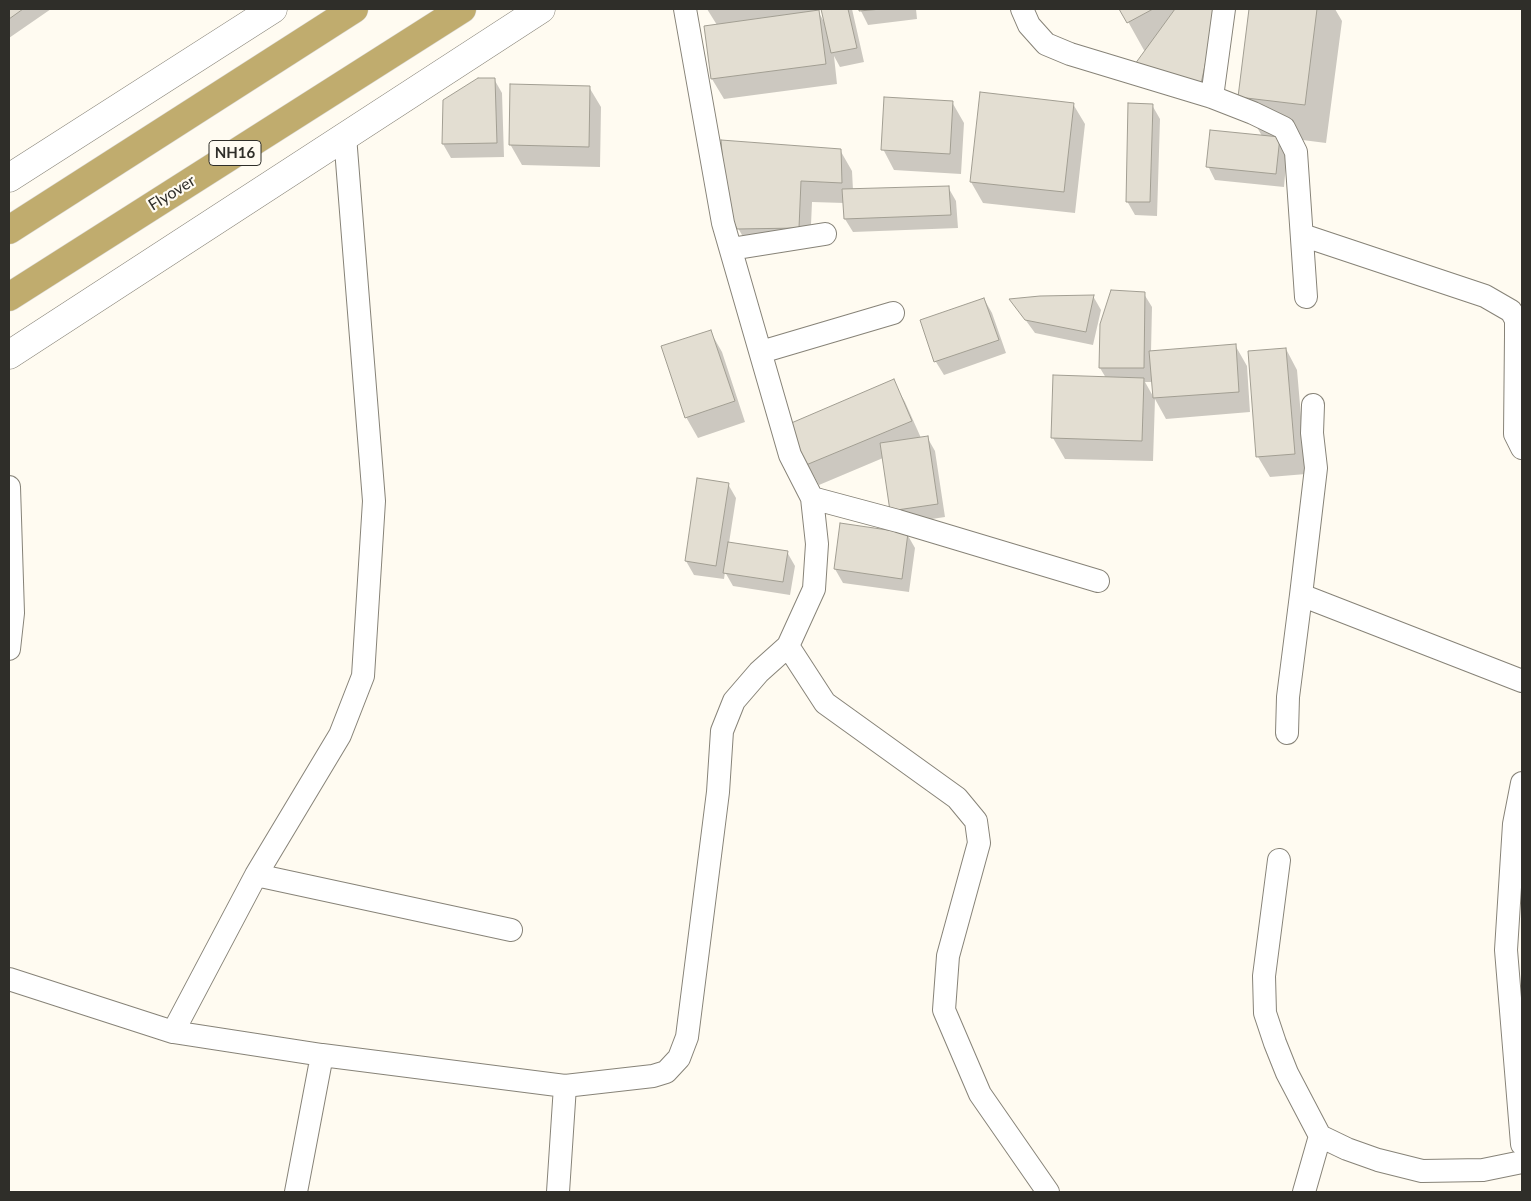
<!DOCTYPE html>
<style>
body{margin:0}
#map{position:relative;width:1531px;height:1201px;overflow:hidden;background:#fffbf1;font-family:Lato,sans-serif}
canvas{display:block}
.frame{position:absolute;inset:0;border:10px solid #2f2e29;pointer-events:none}
</style>
<div id="map">
<canvas width="1531" height="1201"></canvas>
<div class="frame"></div>
</div>
<script>
const ctx = document.querySelector('canvas').getContext('2d');
ctx.lineJoin = 'round';
function fillPath(path, color) {
  ctx.fillStyle = color;
  ctx.fill(path, 'evenodd');
}
function shape(rows) {
  const path = new Path2D();
  for (const r of rows) {
    path.moveTo(r[0], r[1]);
    for (let i = 2; i < r.length; i += 2) path.lineTo(r[i], r[i + 1]);
  }
  return path;
}
function stroke(path, color, width, dash) {
  ctx.strokeStyle = color;
  ctx.lineWidth = width;
  ctx.lineCap = dash ? 'butt' : 'round';
  ctx.setLineDash(dash || []);
  ctx.stroke(path);
}
function write(font, color, halo, rows, align = 'center') {
  ctx.font = font + ' Lato,sans-serif';
  ctx.lineWidth = 4.5;
  ctx.setLineDash([]);
  ctx.textBaseline = 'middle';
  ctx.strokeStyle = halo;
  ctx.fillStyle = color;
  for (const [text, x, y, turn = 0] of rows) {
    ctx.save();
    ctx.translate(x, y);
    ctx.rotate((+turn || 0) * Math.PI / 180);
    ctx.textAlign = isNaN(turn) ? turn : align;
    if (halo) ctx.strokeText(text, 0, 0);
    ctx.fillText(text, 0, 0);
    ctx.restore();
  }
}
fillPath(shape([
 [9,9,51,9,9,38],
 [707,9,817,9,824,22,822,9,852,9,864,62,840,67,834,56,837,84,724,99,712,79,717,25],
 [860,9,916,9,917,19,868,25],
 [1121,9,1224,9,1213,104,1145,52],
 [1250,9,1335,9,1342,21,1326,143,1279,137,1287,152,1284,187,1215,180,1208,166,1262,136,1239,96],
 [494,79,502,93,504,157,451,158,443,144],
 [589,87,601,107,600,167,522,165,510,144],
 [952,102,964,123,961,174,894,170,883,149],
 [1073,104,1085,124,1075,213,983,203,971,182],
 [1152,105,1160,119,1157,216,1135,215,1127,201],
 [840,150,852,171,853,190,948,187,956,201,958,228,853,232,845,219,844,203,812,202,810,248,750,249,738,228],
 [1144,294,1152,307,1151,352,1235,345,1247,366,1250,412,1166,419,1155,399,1153,461,1065,459,1053,438,1106,378,1100,368],
 [1145,382,1153,382,1154,398],
 [1093,296,1101,310,1093,345,1035,333,1011,300],
 [984,299,992,313,1006,353,944,375,936,362,921,321],
 [710,331,722,352,745,422,698,438,686,417],
 [1286,349,1297,370,1306,474,1270,477,1258,457],
 [893,381,905,402,921,438,927,437,935,451,945,517,899,524,883,458,819,485,808,465,790,425],
 [728,484,736,498,729,543,787,552,795,566,790,595,733,586,725,572,724,579,694,575,686,561],
 [907,534,915,548,909,592,843,583,835,569]
]), '#0003');
const building = shape([
 [9,9,23,9,9,19,9,9],
 [821,9,848,9,857,48,831,53,821,9],
 [859,9,882,9,859,11,859,9],
 [1119,9,1153,9,1127,23,1119,9],
 [1175,9,1217,9,1201,84,1135,64,1175,9],
 [1249,9,1317,9,1305,105,1238,97,1249,9],
 [819,10,826,64,711,79,704,26,819,10],
 [478,78,495,78,497,143,442,144,443,100,478,78],
 [510,84,590,86,589,147,509,145,510,84],
 [980,92,1074,103,1064,192,970,182,980,92],
 [884,97,953,101,950,154,881,150,884,97],
 [1128,103,1153,104,1150,202,1126,202,1128,103],
 [1210,130,1280,137,1276,174,1206,167,1210,130],
 [721,140,841,149,842,183,801,181,799,228,737,229,726,205,721,140],
 [949,186,951,215,844,219,842,189,949,186],
 [1111,290,1145,292,1144,368,1099,368,1100,324,1111,290],
 [1094,295,1086,332,1025,320,1009,299,1040,296,1094,295],
 [984,298,999,340,934,362,920,320,984,298],
 [711,330,735,401,685,418,661,346,711,330],
 [1236,344,1239,392,1153,398,1149,351,1236,344],
 [1286,348,1295,454,1256,457,1248,351,1286,348],
 [1053,375,1144,378,1142,441,1051,438,1053,375],
 [894,379,912,421,806,465,789,424,894,379],
 [928,436,938,504,890,511,880,443,928,436],
 [697,478,729,483,716,566,685,561,697,478],
 [840,523,908,533,902,579,834,569,840,523],
 [728,542,788,551,783,582,723,573,728,542]
]);
fillPath(building, '#e3ded2');
stroke(building, '#a29e92', 1);
const minor = shape([
 [685,9,723,223,790,455,812,498,817,544,814,589,788,646,825,703,957,798,976,821,979,843,948,956,944,1010,980,1094,1048,1192],
 [1022,9,1029,25,1046,44,1070,54,1212,97,1253,113,1284,128,1296,152,1306,297],
 [1212,97,1224,9],
 [1302,235,1485,296,1511,311,1516,320,1516,335,1515,434,1522,448],
 [731,249,825,234],
 [761,352,893,313],
 [1313,405,1312,433,1316,468,1301,595,1522,681],
 [9,487,13,613,9,649],
 [812,498,898,521,1098,581],
 [1287,733,1288,697,1301,595],
 [1522,783,1514,824,1506,950,1522,1144],
 [1279,860,1264,976,1265,1013,1275,1043,1287,1073,1320,1136,1304,1192],
 [256,875,511,930],
 [9,979,173,1032],
 [322,1055,565,1086,558,1192],
 [565,1086,653,1076,666,1072,679,1058,687,1037,718,792,722,731,734,701,759,672,788,646],
 [1320,1136,1347,1149,1378,1160,1422,1171,1483,1170,1522,1162],
 [296,1192,322,1055,173,1032,256,875,340,735,363,676,374,501,345,136]
]);
const tertiary = shape([
 [9,178,273,9],
 [9,355,541,9]
]);
const trunk = shape([
 [9,230,354,9],
 [9,297,462,9]
]);
stroke(minor, '#878378', 24);
stroke(tertiary, '#878378', 29);
stroke(trunk, '#dad9d8', 29);
stroke(minor, '#fff', 22);
stroke(tertiary, '#fff', 28);
stroke(trunk, '#c0ac6e', 28);
for (const [x, y, w] of [
 [235,153,52]
]) {
  const box = new Path2D();
  box.roundRect(x - w / 2, y - 12.5, w, 25, 4);
  ctx.fillStyle = '#fffbf1';
  ctx.fill(box);
  stroke(box, '#2f2e29', 1);
}
write('bold 15px', '#2f2e29', null, [
 ["NH16",235,153]
]);
write('16px', '#2f2e29', '#fffbf1', [
 ["Flyover",172,193,-32]
]);
</script>
